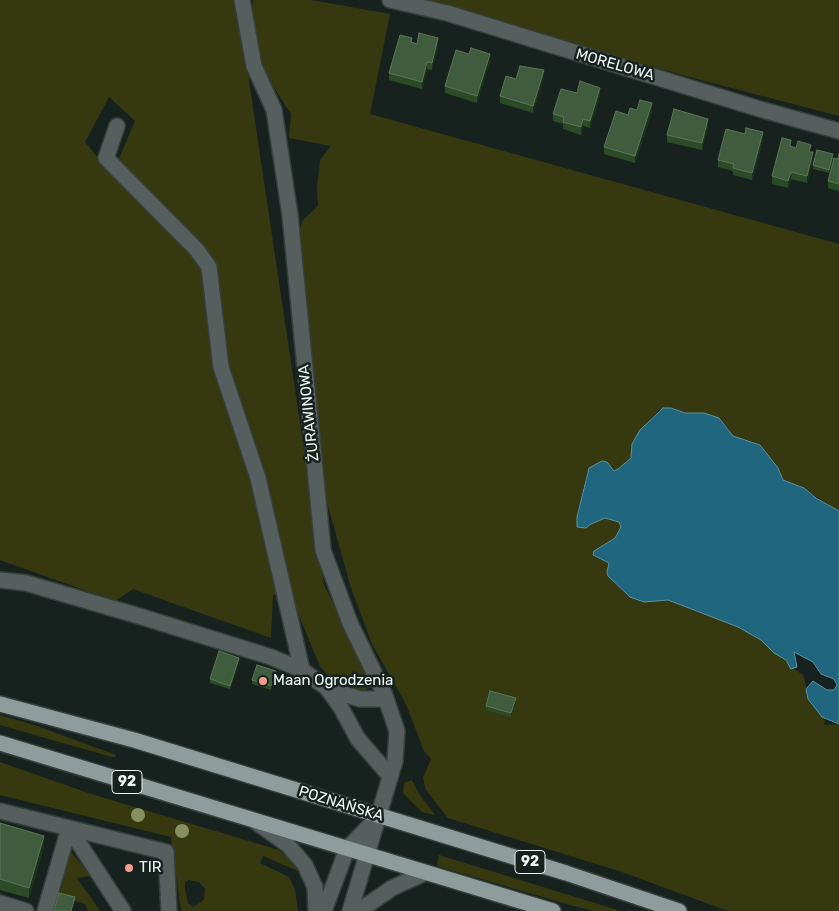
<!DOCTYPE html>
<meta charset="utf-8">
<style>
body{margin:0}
canvas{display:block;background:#17221e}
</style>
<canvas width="839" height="911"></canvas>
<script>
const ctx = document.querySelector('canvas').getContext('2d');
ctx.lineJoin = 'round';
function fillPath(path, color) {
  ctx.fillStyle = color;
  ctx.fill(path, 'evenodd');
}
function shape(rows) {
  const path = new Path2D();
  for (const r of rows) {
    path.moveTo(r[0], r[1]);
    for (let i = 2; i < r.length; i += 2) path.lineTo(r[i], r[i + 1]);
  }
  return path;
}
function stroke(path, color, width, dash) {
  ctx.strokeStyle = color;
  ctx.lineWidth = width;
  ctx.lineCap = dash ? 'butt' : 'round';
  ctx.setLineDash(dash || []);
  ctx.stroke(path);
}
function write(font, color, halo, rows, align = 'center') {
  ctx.font = font + ' Rubik,sans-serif';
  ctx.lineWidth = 5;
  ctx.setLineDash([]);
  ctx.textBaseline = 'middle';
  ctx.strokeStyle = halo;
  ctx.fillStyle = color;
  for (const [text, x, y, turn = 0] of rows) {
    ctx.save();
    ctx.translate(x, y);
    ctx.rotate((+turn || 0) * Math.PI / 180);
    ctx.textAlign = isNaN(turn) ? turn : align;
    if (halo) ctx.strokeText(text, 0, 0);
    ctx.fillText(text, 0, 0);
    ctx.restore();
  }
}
fillPath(shape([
 [0,0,237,0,324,585,375,685,356,695,339,688,320,666,289,592,273,595,271,638,133,589,115,601,0,560],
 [109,97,135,121,112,175,85,142],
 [253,0,311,0,390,14,370,114,839,244,839,511,800,486,783,480,778,468,764,450,754,442,733,436,728,428,711,415,685,413,671,408,659,410,645,424,637,435,631,458,618,469,614,471,610,468,587,472,578,511,578,528,586,528,591,524,605,518,619,522,621,527,615,538,593,553,597,558,609,563,607,571,611,579,626,594,644,602,668,600,738,627,761,640,774,653,786,660,794,669,803,675,810,702,825,719,824,725,839,724,839,911,728,911,622,872,448,818,426,790,423,778,431,759,424,751,406,704,372,644,351,588,318,470,298,235,303,220,318,206,317,188,320,160,331,146,289,138,291,114,259,64,252,9],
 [412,0,839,0,839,116,697,79],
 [0,715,37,726,116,755,115,758,0,725],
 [0,762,91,794,279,850,292,861,298,871,263,856,260,863,289,877,295,890,298,911,181,911,171,837,0,795],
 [189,880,199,882,205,889,204,900,193,907,188,903,185,889,185,882],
 [412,780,419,794,435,815,422,812,403,793,404,783],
 [71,852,91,876,77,878,100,911,88,911,85,904,59,896],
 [439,855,585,900,620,911,594,911,570,905,437,866]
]), '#363910');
const water = shape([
 [663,408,671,408,685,413,704,413,719,418,733,436,760,445,778,468,783,480,804,488,816,498,839,511,839,724,822,717,808,699,806,689,813,681,827,690,834,690,837,685,834,679,821,674,813,662,794,652,797,667,791,669,786,660,774,653,761,640,738,627,668,600,644,602,630,597,608,576,607,572,609,563,593,555,594,551,615,538,621,527,619,522,605,518,591,524,586,528,577,527,577,517,589,468,602,461,607,462,614,471,618,469,631,458,632,444,640,430,663,408]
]);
fillPath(water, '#20667e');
stroke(water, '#5e91a1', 1);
const minor = shape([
 [242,0,254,66,274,110,290,215,323,550,350,623,384,693,397,731,395,761,350,911],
 [390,0,447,13,763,110,839,131],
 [117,126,106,158,197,250,209,267,221,367,258,478,302,670],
 [0,580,26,583,139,616,271,657,302,670,327,688,340,706,358,739,390,776],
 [328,689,360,699,386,699],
 [0,811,69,828,123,911],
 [256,822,288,845,305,865,315,887,316,911],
 [0,903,26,911],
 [45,911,69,828,166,852,169,911],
 [324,911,347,849,378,817],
 [359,911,392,888,425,873]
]);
const major = shape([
 [0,704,134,740,566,873,679,911],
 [0,743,553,911]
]);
stroke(minor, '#35403c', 18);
stroke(major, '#35403c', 18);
stroke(minor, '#575e5e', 15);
stroke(major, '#8e9c9c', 15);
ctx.fillStyle = '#868f5f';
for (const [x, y] of [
 [138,815],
 [182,831]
]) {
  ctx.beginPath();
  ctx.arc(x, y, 7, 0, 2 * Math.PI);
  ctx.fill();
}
fillPath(shape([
 [412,43,417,44,438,46,432,70,427,69,422,89,389,80,389,73],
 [490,61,477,103,445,93,445,86],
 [544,77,533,113,500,103,500,96,516,79],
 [577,93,600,95,590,128,583,126,581,135,563,129,563,124,553,121,553,114],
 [637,110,652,111,635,163,604,154,604,147,628,115],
 [708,126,702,150,667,142,667,135],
 [763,140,752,180,733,175,733,171,718,167,718,160],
 [791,147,811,152,813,159,807,183,791,179,788,188,772,184,772,176],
 [839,154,839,191,828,188,828,181,838,159],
 [833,158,829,173,813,169,813,165],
 [239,661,230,689,210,683,210,679],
 [276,674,271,690,252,684,252,680],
 [516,702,511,717,486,710,486,706],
 [0,823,44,846,29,898,0,890]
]), '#2a4b25');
fillPath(shape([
 [438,38,438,46,432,70,432,63],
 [490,54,490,61,477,103,477,96],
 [427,62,427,69,422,89,422,82],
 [544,70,544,77,533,113,533,106],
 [600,88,600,95,590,128,590,121],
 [652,103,652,111,635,163,635,156],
 [583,119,583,126,581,135,581,127],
 [708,119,708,126,702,150,702,143],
 [763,132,763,140,752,180,752,173],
 [813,152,813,159,807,183,807,176],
 [833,154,833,158,829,173,829,170],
 [791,172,791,179,788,188,788,181],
 [239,658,239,661,230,689,230,686],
 [276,671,276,674,271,690,271,686],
 [516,698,516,702,511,717,511,713],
 [44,836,44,846,29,898,29,888]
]), '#193319');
const building = shape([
 [419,33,438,38,432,63,427,62,422,82,389,73,400,35,412,38,411,42,417,44,419,33],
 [471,48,490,54,477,96,445,86,456,50,469,54,471,48],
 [520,66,544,70,533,106,500,96,506,76,516,79,520,66],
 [580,81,600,88,590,121,583,119,581,127,563,122,564,117,553,114,561,89,577,93,580,81],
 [640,100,652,103,635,156,604,147,616,111,628,115,630,108,637,110,640,100],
 [674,109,708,119,702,143,667,135,674,109],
 [746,128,763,132,752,173,733,168,734,164,718,160,726,129,745,134,746,128],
 [782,138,791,140,790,146,796,148,798,141,811,145,809,152,813,152,807,176,791,172,788,181,772,176,782,138],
 [817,150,833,154,829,170,813,165,817,150],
 [839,154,839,184,828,181,834,158,838,159,839,154],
 [219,651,239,658,230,686,210,679,219,651],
 [257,665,276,671,271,686,252,680,257,665],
 [490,691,516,698,511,713,486,706,490,691],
 [0,823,44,836,29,888,0,879,0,823],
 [59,893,75,897,71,911,54,911,59,893]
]);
fillPath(building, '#3f5d3c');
stroke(building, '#5a7558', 1);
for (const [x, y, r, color] of [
 [263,681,5,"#f59d8f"],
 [129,868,5,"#f59d8f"]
]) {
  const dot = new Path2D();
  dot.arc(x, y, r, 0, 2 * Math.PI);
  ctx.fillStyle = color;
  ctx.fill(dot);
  stroke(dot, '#17221e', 2);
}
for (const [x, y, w] of [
 [127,782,30],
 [530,862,30]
]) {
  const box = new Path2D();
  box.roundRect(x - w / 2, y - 11.5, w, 23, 4);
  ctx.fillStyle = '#17221e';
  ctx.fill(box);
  stroke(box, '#eef6f3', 1);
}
write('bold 14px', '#eef6f3', null, [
 ["92",127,782],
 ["92",530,862]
]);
write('15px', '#eef6f3', '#17221e', [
 ["MORELOWA",615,65,16],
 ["ŻURAWINOWA",309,413,-96],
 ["POZNAŃSKA",341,804,17]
]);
write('15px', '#eef6f3', '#17221e', [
 ["Maan Ogrodzenia",273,681],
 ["TIR",139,868]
], 'left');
</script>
